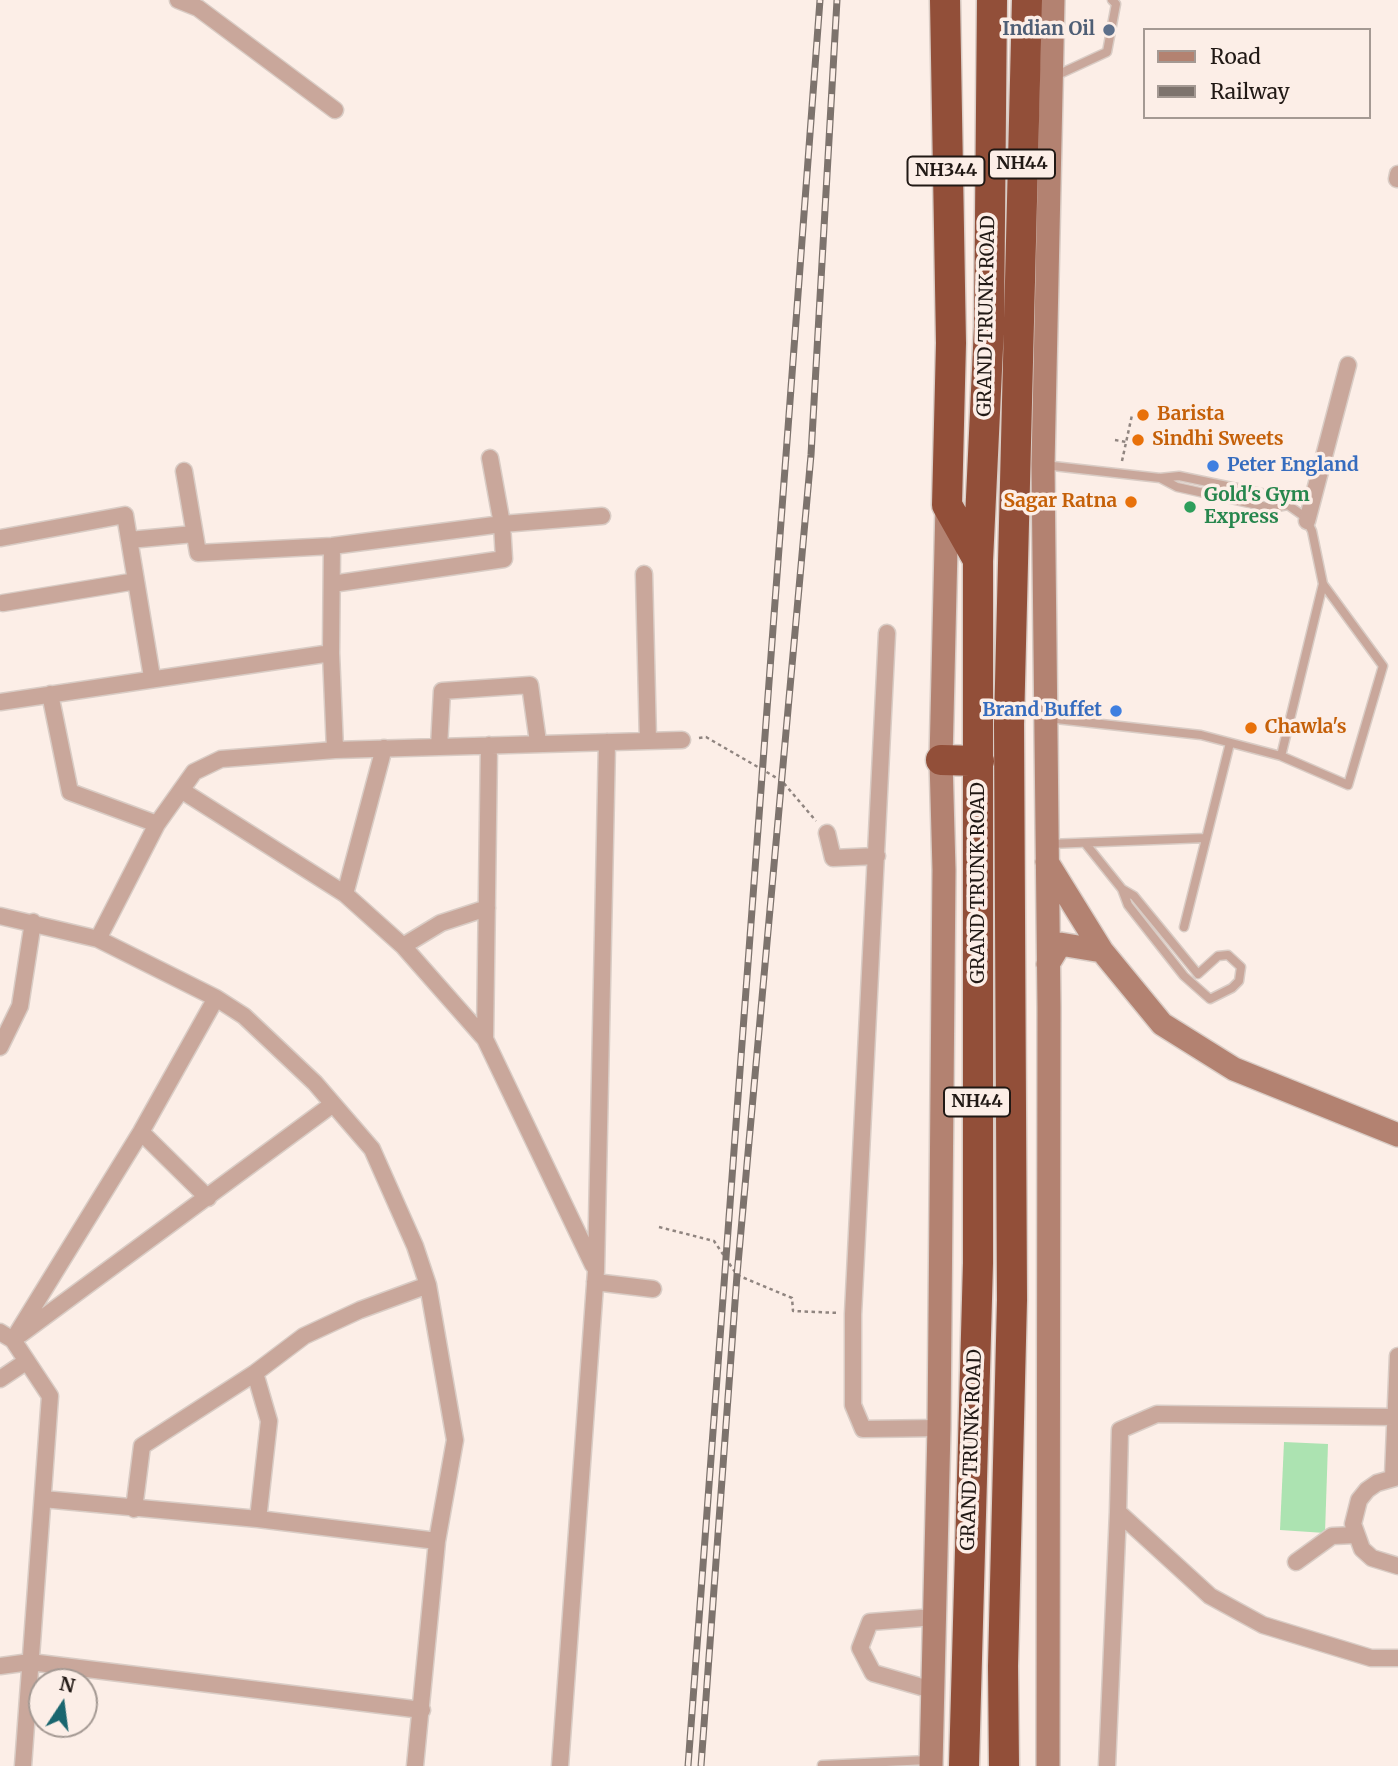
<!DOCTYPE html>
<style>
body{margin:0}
#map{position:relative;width:1398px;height:1766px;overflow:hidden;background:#fceee7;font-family:Merriweather,serif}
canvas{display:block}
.legend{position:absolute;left:1143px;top:28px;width:228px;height:91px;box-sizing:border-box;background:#fceee7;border:2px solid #a49993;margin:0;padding:9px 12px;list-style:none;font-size:21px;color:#211915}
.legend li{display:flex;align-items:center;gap:14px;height:35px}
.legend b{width:35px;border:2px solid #a49993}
.north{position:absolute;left:28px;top:1668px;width:70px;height:70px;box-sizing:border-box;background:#fceee7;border:2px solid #a49993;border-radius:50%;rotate:13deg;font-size:19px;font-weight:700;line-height:28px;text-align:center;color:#211915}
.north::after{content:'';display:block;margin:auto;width:24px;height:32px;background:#1a666f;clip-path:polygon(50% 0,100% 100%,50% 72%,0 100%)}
</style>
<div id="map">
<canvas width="1398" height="1766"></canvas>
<ul class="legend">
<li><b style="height:9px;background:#b38271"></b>Road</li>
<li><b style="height:9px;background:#7d736d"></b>Railway</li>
</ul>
<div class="north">N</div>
</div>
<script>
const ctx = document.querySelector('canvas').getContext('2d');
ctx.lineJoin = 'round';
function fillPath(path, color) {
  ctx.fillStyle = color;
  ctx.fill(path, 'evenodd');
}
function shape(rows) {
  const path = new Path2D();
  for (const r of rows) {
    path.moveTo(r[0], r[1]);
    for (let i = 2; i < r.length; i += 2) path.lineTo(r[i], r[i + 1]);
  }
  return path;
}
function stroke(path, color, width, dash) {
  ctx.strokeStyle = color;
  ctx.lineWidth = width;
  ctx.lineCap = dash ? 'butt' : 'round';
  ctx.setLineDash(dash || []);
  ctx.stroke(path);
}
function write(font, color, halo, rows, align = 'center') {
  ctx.font = font + ' Merriweather,serif';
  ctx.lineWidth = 7;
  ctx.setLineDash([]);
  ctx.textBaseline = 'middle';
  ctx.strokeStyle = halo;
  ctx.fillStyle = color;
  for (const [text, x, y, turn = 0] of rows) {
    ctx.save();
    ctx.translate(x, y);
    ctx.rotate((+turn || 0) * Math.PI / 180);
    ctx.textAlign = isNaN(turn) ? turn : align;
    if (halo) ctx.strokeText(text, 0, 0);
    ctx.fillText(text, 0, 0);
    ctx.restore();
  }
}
fillPath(shape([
 [1284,1442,1328,1444,1325,1533,1280,1530]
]), '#ace3b1');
const lane = shape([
 [1055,76,1107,52,1116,4,1112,0],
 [1044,465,1160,478,1179,476,1275,496,1288,505,1271,508,1177,487,1160,478],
 [1288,505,1305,517,1312,531,1323,584,1383,666,1348,785,1281,756,1323,584],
 [1047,718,1201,735,1281,756],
 [1085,843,1122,889,1128,905,1184,976,1210,999,1232,988,1239,981,1241,967,1228,955,1218,956,1198,974,1134,896,1122,889],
 [1049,844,1206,838],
 [1184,927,1230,743],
 [822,1765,928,1760]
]);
const street = shape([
 [178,0,198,8,335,110],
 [1397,179,1398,174],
 [184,471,198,553,332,546,502,524,602,516],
 [1307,521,1348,365],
 [1,538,125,515,152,677],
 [129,540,194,534],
 [332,546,331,653,335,750],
 [644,574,648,741],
 [332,584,504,559,502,524,490,458],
 [3,603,136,581],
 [887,633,853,1314,853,1405,863,1429,939,1428],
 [50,694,70,792,157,824],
 [0,702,331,653],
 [439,747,442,691,530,685,538,742],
 [181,790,345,894,403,946,485,1039,593,1265],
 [827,833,833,858,877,856],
 [345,894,384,748],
 [0,916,98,939,216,998,244,1016,315,1083,372,1149,415,1246,428,1285,455,1440,437,1541,415,1766],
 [98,939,157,824,194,772,221,759,335,750,682,740],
 [403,946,441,923,487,908],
 [485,1039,489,745],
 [0,1047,20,1006,33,922],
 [141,1132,208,1198],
 [595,1282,653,1289],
 [0,1332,13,1340,50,1396,23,1766],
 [21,1334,333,1104],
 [13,1340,141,1132,216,998],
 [255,1373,269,1421,258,1519],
 [0,1379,27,1361],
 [1395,1417,1157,1414,1120,1430,1118,1512,1210,1596,1263,1625,1371,1658,1398,1658],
 [1393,1477,1398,1356],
 [1398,1477,1377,1483,1367,1490,1359,1500,1353,1524,1362,1549,1372,1558,1398,1566],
 [43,1499,258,1519,437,1541],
 [134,1509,142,1446,255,1373,304,1336,360,1310,428,1285],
 [1296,1562,1332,1536,1355,1535],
 [0,1666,30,1662,422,1710],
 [932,1690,873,1673,860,1648,870,1622,934,1617],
 [560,1766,596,1271,607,742],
 [1107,1766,1118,1512]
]);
const secondary = shape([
 [1047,862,1102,951,1162,1024,1234,1069,1398,1135],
 [1048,964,1060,944,1102,951],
 [931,1766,939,1428,944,870,941,760,947,505],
 [1048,1766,1049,1007,1043,465,1053,0]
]);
const highway = shape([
 [945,0,951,343,947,505,978,560],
 [941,760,979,761],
 [964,1766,978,1263,978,561,989,327,992,0],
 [1004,1766,1003,1666,1012,1300,1009,724,1027,0]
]);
stroke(lane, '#d9ccc5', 11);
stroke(street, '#d9ccc5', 19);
stroke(secondary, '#d9ccc5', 26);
stroke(highway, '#d9ccc5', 33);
stroke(shape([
 [1115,440,1126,442],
 [1122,461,1132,415],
 [699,738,706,737,782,781,816,821],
 [659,1227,714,1241,737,1275,792,1298,793,1311,839,1313]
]), '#908580', 2.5, [3.5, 3.5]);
stroke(lane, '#c9a79b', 8);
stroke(street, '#c9a79b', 16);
stroke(secondary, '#b38271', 23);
stroke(highway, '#924f39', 30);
const rail = shape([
 [688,1766,820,0],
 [701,1766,737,1275,811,455,837,0]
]);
stroke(rail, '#7d736d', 7);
stroke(rail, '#fceee7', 4.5, [13]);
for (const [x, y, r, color] of [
 [1109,30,7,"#5c6f8a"],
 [1143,415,7,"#e8710a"],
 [1138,440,7,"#e8710a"],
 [1213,466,7,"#3f7fe0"],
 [1131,502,7,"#e8710a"],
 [1190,507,7,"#2e9e5b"],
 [1116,711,7,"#3f7fe0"],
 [1251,728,7,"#e8710a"]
]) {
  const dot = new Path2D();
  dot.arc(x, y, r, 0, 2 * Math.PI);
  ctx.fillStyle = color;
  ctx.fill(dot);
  stroke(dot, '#fceee7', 2.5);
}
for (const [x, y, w] of [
 [1022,164,66],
 [946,171,77],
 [977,1102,66]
]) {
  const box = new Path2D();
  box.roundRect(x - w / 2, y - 14.5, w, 29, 5);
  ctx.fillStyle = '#fceee7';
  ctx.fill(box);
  stroke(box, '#211915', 2);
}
write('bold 18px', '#211915', null, [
 ["NH44",1022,164],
 ["NH344",946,171],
 ["NH44",977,1102]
]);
write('bold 19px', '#4e5e75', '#fceee7', [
 ["Indian Oil",1095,30]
], 'right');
write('19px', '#211915', '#fceee7', [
 ["GRAND TRUNK ROAD",987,316,-89],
 ["GRAND TRUNK ROAD",979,883,-90],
 ["GRAND TRUNK ROAD",972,1450,-88]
]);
write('bold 19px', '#c56008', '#fceee7', [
 ["Barista",1157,415],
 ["Sindhi Sweets",1152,440],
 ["Sagar Ratna",1117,502,"right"],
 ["Chawla's",1265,728]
], 'left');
write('bold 19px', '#366cbe', '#fceee7', [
 ["Peter England",1227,466],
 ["Brand Buffet",1102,711,"right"]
], 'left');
write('bold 19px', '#27864d', '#fceee7', [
 ["Gold's Gym",1204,496],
 ["Express",1204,518]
], 'left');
</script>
